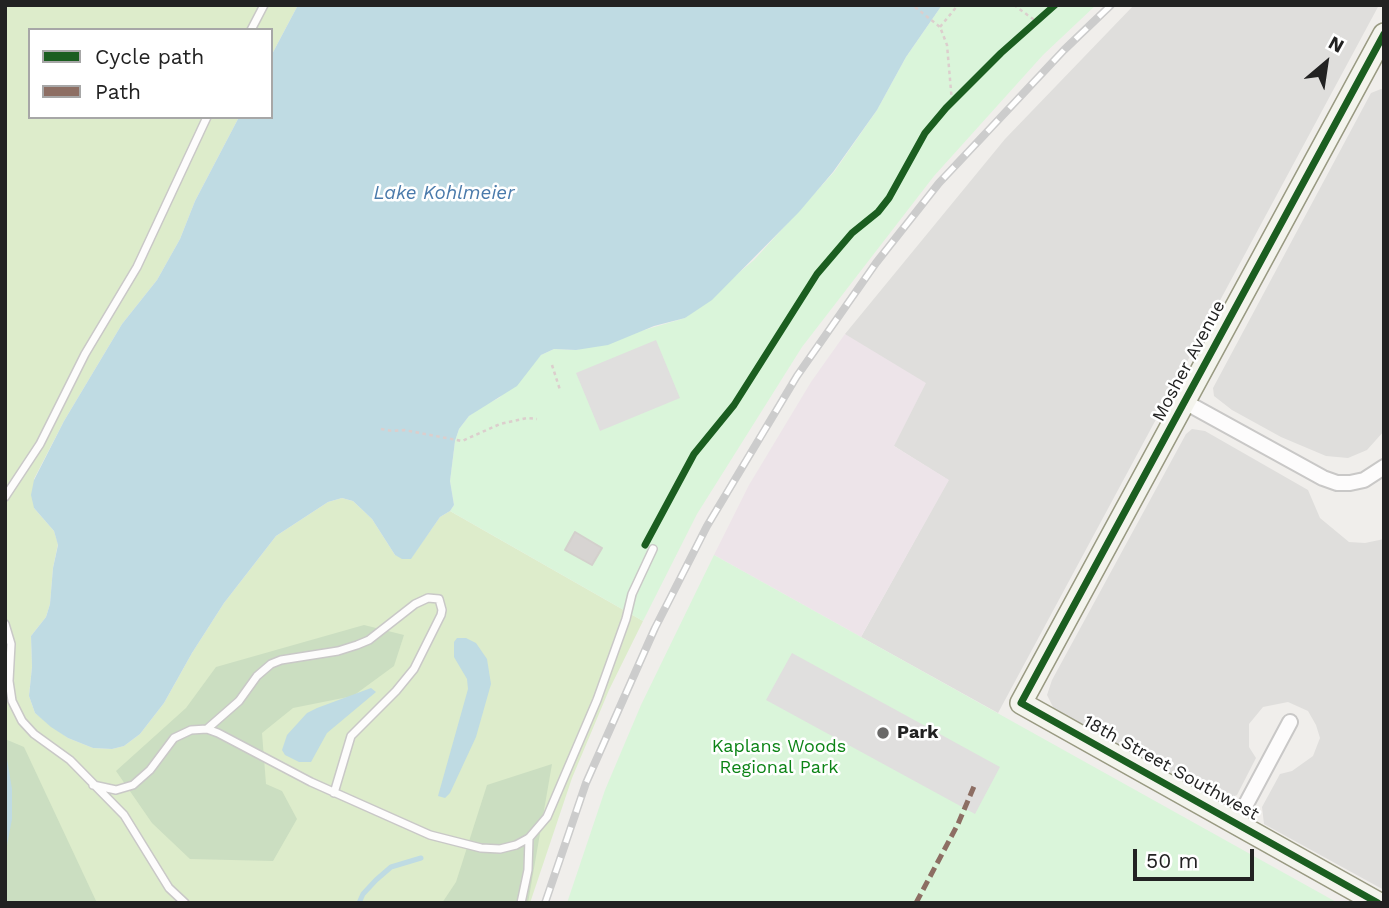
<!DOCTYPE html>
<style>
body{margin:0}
#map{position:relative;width:1389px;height:908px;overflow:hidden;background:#f0eeeb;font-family:"Work Sans",sans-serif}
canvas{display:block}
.frame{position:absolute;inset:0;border:7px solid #222;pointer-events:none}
.legend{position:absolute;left:28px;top:28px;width:245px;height:91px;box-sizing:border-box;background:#fff;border:2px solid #a7a7a7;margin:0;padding:9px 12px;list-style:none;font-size:21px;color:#222}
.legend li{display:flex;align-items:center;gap:14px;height:35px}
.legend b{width:35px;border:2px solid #a7a7a7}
.north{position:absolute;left:1291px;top:28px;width:70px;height:70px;-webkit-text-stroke:5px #fff;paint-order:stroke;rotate:29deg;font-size:19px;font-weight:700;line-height:28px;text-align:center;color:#222}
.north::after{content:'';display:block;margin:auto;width:24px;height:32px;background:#222;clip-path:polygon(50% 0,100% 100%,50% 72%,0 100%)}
.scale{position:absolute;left:1133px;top:849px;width:121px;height:32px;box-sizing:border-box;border:4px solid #222;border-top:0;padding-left:9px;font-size:21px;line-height:24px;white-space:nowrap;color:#222;-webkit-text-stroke:5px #fff;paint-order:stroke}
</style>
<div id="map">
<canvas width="1389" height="908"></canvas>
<div class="frame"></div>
<ul class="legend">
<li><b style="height:9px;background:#1b5e20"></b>Cycle path</li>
<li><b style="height:9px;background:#8d6e63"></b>Path</li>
</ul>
<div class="north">N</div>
<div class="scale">50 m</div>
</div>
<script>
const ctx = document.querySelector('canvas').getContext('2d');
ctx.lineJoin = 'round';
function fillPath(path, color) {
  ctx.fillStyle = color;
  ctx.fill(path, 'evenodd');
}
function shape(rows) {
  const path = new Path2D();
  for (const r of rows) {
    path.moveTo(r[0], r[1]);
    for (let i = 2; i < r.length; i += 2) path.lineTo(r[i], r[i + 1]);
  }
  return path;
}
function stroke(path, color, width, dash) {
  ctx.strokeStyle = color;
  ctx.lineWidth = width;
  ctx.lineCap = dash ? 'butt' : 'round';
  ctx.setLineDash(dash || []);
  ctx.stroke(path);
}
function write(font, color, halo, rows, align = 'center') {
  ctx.font = font + ' "Work Sans",sans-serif';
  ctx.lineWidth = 5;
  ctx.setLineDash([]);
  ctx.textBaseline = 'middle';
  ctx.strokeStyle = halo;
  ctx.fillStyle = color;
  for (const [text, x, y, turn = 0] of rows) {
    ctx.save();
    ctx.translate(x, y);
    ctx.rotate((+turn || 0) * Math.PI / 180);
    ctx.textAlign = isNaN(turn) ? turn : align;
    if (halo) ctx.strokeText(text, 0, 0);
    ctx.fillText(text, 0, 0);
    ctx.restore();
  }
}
fillPath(shape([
 [1134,5,1379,5,998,713,861,637,948,480,894,446,845,334,1005,139],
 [1381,89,1384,90,1384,431,1367,450,1348,458,1326,456,1281,437,1232,410,1214,396,1213,388,1371,93],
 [1192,429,1205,431,1308,490,1320,518,1349,542,1365,543,1384,539,1384,890,1264,824,1262,807,1280,774,1292,771,1313,756,1320,738,1316,725,1308,711,1288,702,1263,707,1249,724,1249,747,1256,758,1237,795,1222,801,1055,711,1047,695,1052,680,1186,434]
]), '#dfdedc');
fillPath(shape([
 [845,334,926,383,894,446,949,480,861,637,714,555,749,485,811,382]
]), '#ede4e9');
fillPath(shape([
 [5,5,298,5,271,56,271,30,30,30,30,117,239,117,195,201,180,239,157,280,122,324,64,421,34,479,34,508,54,531,58,544,53,568,50,604,46,617,31,636,32,667,29,696,35,713,68,738,93,748,112,749,124,746,140,734,164,703,192,653,224,603,276,536,328,502,342,498,353,501,372,519,395,555,411,558,440,517,450,511,643,621,609,690,572,778,530,903,5,903]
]), '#ddeccb');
fillPath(shape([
 [364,625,404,635,394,666,353,696,293,708,262,733,266,784,282,791,297,819,273,861,190,859,152,823,116,771,186,708,216,667],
 [5,739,24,747,97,903,5,903],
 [552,764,528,903,442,903,456,882,487,785]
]), '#cbdec1');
fillPath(shape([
 [942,5,1096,5,1043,55,934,176,802,347,697,514,643,621,450,511,454,505,450,481,455,441,459,429,469,416,480,407,499,398,541,355,554,349,576,350,685,318,754,260,834,172,877,110,906,57],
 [714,555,1338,903,567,903,605,790,641,705]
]), '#daf5da');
fillPath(shape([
 [656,340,680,398,600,431,576,373],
 [792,653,1000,767,975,814,766,700]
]), '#e0dfde');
fillPath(shape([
 [298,5,942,5,906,57,877,110,833,172,799,212,712,300,685,318,654,326,608,345,576,350,554,349,541,355,517,386,469,416,459,429,455,441,450,481,454,505,450,511,440,517,411,559,402,559,395,555,372,519,353,501,342,498,328,502,276,536,224,603,192,653,164,703,140,734,124,746,112,749,93,748,68,738,51,727,35,713,29,696,32,667,31,636,46,617,50,604,53,568,58,545,54,531,34,508,31,495,34,480,64,421,122,324,157,280,180,239,195,201,239,117,271,117,271,56],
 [457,638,466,638,476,643,487,659,491,684,476,737,450,793,445,798,438,796,468,689,467,679,454,657,454,642],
 [371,688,376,692,327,733,311,762,299,762,285,755,282,750,287,735,307,713,317,708],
 [5,747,12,789,12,819,5,856]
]), '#bfdbe3');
stroke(shape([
 [359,903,363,894,376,880,391,867,421,858]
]), '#bfdbe3', 5);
const building = shape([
 [575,532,602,548,592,565,565,550,575,532]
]);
fillPath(building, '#d7d4d2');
stroke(building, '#d3d0cc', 2);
const lane = shape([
 [251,30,264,5],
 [5,497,40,444,85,354,137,267,207,117],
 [5,624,11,644,9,681,12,701,22,721,34,734,70,760,124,815,169,888,185,903],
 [207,729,239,701,257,676,271,664,281,660,338,651,357,645,369,640,415,604,428,598,439,599,442,610,441,615,414,669,396,691,351,736,334,793],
 [93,785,116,790,133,785,150,770,174,738,191,730,207,729,218,733,311,782,430,835,481,848,500,849,516,845,529,838,547,817,597,700,626,619,632,594,653,549],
 [521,903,528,870,529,838]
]);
const street = shape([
 [1185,402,1323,478,1337,483,1350,483,1364,480,1384,467],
 [1236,823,1290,722]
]);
const secondary = shape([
 [1378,903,1021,703,1384,34]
]);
stroke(lane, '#c9c8c7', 10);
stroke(street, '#c9c8c7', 18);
stroke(secondary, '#999a82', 24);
stroke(shape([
 [1014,5,1037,22],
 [915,7,940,27,947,45,952,102],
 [940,27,958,5],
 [552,365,560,390],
 [381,429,392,431,404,430,462,441,500,424,527,418,537,419]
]), '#dccecd', 2.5, [3.5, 3.5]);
stroke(lane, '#fdfcfc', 7);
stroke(street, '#fdfcfc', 14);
stroke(secondary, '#f4f4ed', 21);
const rail = shape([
 [545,903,586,783,655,628,707,526,797,376,876,263,939,183,1064,50,1111,5]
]);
stroke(rail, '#ccc', 8);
stroke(rail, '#fff', 5, [16]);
stroke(shape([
 [916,903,958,824,975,784]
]), '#8d6e63', 5, [10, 5]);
stroke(shape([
 [645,545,694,454,734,405,817,274,852,233,878,212,889,198,925,133,946,108,1001,53,1055,5],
 [1378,903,1021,703,1384,34]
]), '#1b5e20', 7);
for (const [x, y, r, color] of [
 [883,733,7,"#6a6968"]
]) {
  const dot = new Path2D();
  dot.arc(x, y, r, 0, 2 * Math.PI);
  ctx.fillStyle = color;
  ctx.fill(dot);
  stroke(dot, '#fff', 2.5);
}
write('18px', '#222', '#fff', [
 ["Mosher Avenue",1189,361,-62],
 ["18th Street Southwest",1171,768,29]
]);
write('bold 18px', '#222', '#fff', [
 ["Park",897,733]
], 'left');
write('18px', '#0c8416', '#fff', [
 ["Kaplans Woods",779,747],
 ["Regional Park",779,768]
]);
write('italic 19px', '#4a7aab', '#fff', [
 ["Lake Kohlmeier",444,193]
]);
</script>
